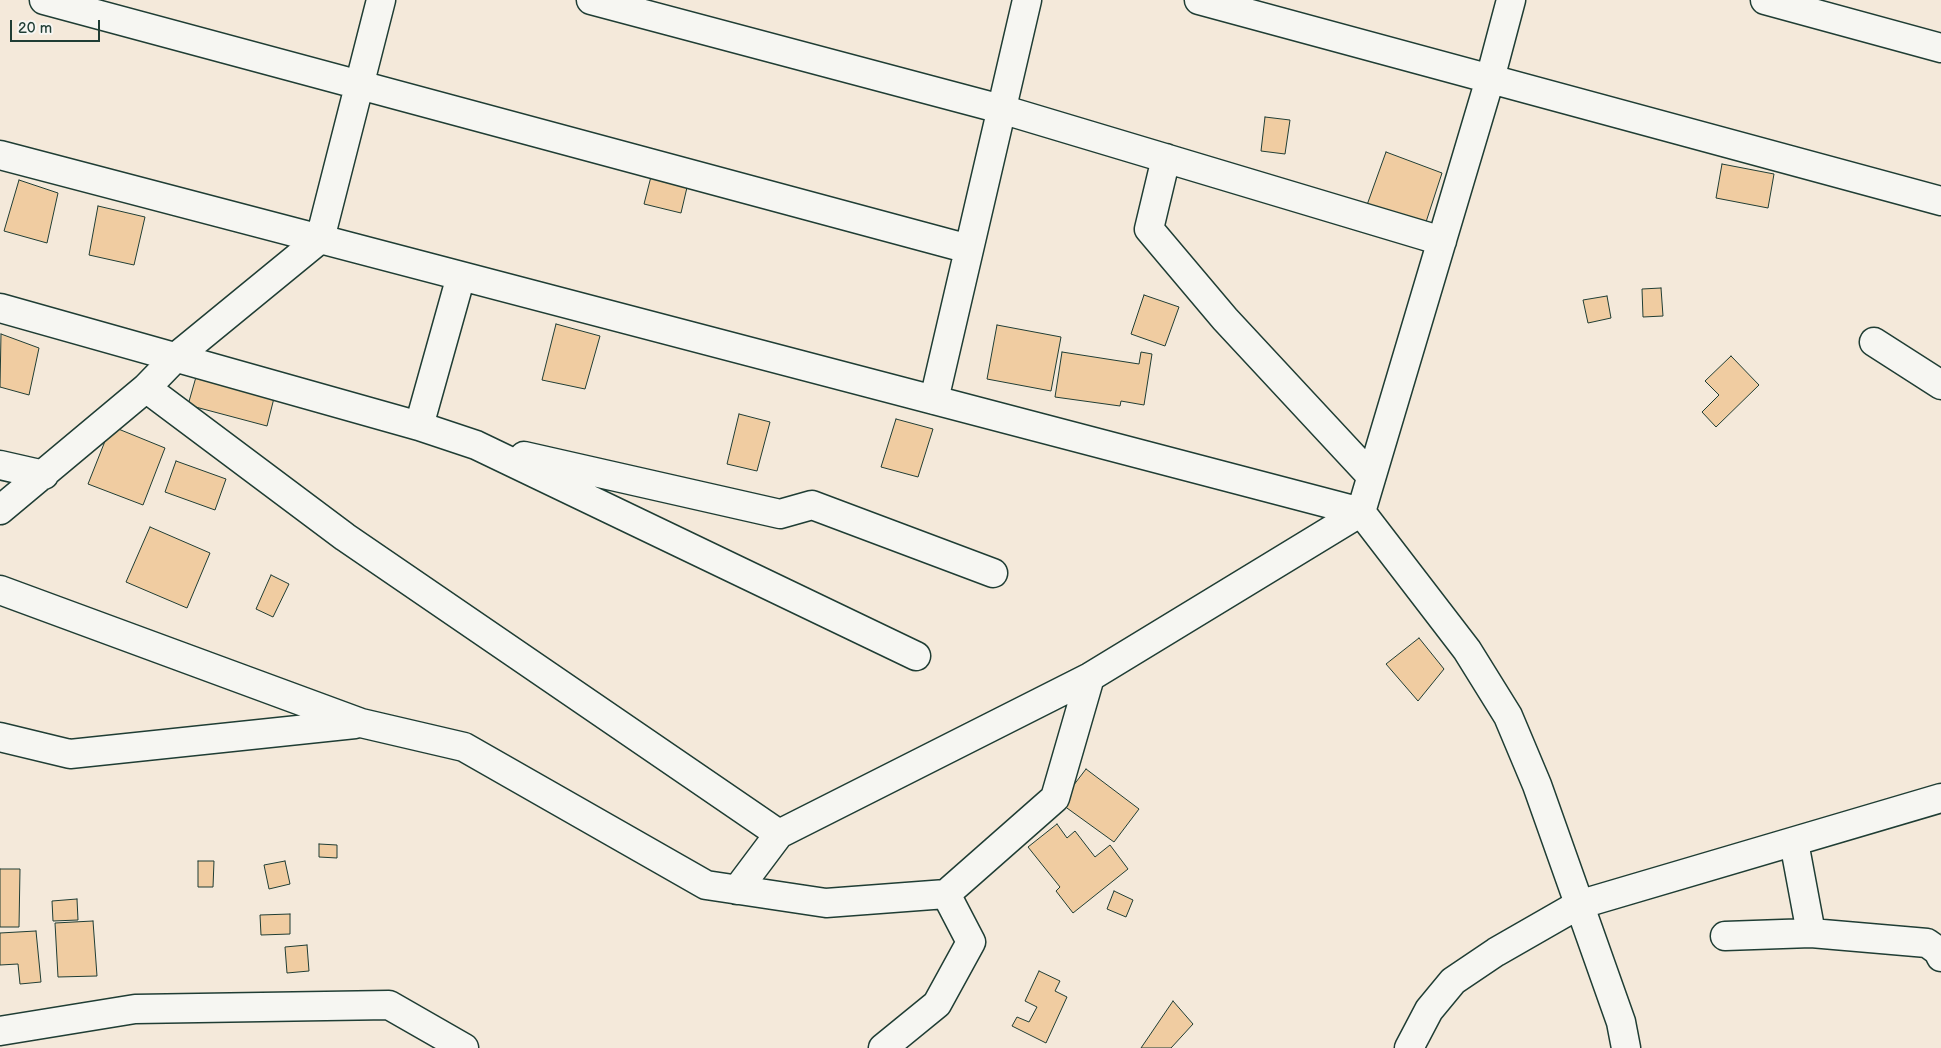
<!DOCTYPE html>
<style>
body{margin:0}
#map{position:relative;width:1941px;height:1048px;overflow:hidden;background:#f4e9da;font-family:"Balsamiq Sans",sans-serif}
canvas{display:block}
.scale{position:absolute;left:10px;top:20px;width:90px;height:22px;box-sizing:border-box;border:2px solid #1f3d34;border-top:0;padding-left:6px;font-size:15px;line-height:18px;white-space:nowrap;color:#1f3d34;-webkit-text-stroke:4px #f6f6f2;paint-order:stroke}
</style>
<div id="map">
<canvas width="1941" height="1048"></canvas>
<div class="scale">20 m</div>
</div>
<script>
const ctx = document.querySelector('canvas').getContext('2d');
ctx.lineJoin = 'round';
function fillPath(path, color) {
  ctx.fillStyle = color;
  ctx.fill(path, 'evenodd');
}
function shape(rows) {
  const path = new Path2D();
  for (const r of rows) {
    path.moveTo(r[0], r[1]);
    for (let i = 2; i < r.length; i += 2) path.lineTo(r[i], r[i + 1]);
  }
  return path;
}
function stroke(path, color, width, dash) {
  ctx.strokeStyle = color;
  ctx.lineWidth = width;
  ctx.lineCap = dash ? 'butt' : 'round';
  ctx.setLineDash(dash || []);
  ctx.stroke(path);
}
const building = shape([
 [1265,117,1290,120,1285,154,1261,151,1265,117],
 [1386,152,1442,173,1425,225,1367,205,1386,152],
 [656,157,692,166,681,213,644,204,656,157],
 [1722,164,1774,174,1768,208,1716,198,1722,164],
 [19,180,58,193,47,243,4,231,19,180],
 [98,206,145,217,134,265,89,255,98,206],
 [1661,288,1663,316,1643,317,1642,289,1661,288],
 [1144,295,1179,307,1165,346,1131,334,1144,295],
 [1607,296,1611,318,1588,323,1583,300,1607,296],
 [556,324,600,336,585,389,542,380,556,324],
 [997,325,1061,337,1051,391,987,379,997,325],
 [1,334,39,348,29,395,0,387,1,334],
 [1062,352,1139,364,1141,352,1152,354,1144,405,1121,401,1120,406,1055,397,1062,352],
 [1731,356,1759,385,1716,427,1702,412,1719,395,1705,381,1731,356],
 [196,377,274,398,267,426,188,405,196,377],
 [739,414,770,422,757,471,727,464,739,414],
 [896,419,933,429,918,477,881,467,896,419],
 [111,426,165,448,143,505,88,484,111,426],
 [176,461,226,479,215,510,165,492,176,461],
 [150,527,210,553,187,608,126,582,150,527],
 [271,575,289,584,273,617,256,609,271,575],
 [1419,638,1444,669,1418,701,1386,664,1419,638],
 [1086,769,1139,809,1114,842,1060,803,1086,769],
 [1057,824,1067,838,1075,831,1095,857,1110,845,1128,869,1073,913,1056,891,1060,887,1028,847,1057,824],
 [319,844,337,845,337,858,319,857,319,844],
 [198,861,214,861,213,887,198,887,198,861],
 [285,861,290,884,269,889,264,865,285,861],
 [0,869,20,869,19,927,0,927,0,869],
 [1114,891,1133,900,1126,917,1107,909,1114,891],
 [77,899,78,920,53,921,52,901,77,899],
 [290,914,290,934,261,935,260,915,290,914],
 [93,921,97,976,58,977,55,923,93,921],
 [36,931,41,982,20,984,18,964,0,965,0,933,36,931],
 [307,945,309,971,287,973,285,947,307,945],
 [1039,971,1060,981,1055,991,1067,997,1046,1043,1012,1026,1017,1017,1029,1022,1037,1007,1025,1001,1039,971],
 [1173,1001,1193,1024,1171,1048,1141,1048,1173,1001]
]);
fillPath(building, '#f0cca1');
stroke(building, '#1f3d34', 1);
const minor = shape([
 [44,0,969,249],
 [591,0,1001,109,1442,241],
 [1199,0,1941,201],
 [1765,0,1941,48],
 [0,155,1361,512,1467,650,1508,716,1537,785,1621,1022,1626,1048],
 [1166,158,1149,229,1225,319,1371,476],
 [0,308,419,426,476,445,916,656],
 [1874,342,1941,385],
 [146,388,345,537,779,834],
 [934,400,1027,0],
 [419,426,461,276],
 [524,456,780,514,812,505,993,573],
 [0,465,44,475],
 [0,510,146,388,176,357,320,239,381,0],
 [0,590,361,723,464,747,706,885,826,903,946,894,971,942,937,1004,883,1048],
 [0,737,70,754,355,724],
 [1794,842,1811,933],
 [737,890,779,834,1090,677,1361,512,1490,79,1511,0],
 [946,894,1055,798,1090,677],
 [1725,936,1811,933,1927,943,1938,951,1941,957],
 [0,1031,135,1009,389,1005,464,1048],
 [1409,1048,1429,1010,1453,981,1496,952,1578,905,1941,798]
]);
stroke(minor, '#1f3d34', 31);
stroke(minor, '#f6f6f2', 28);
</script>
